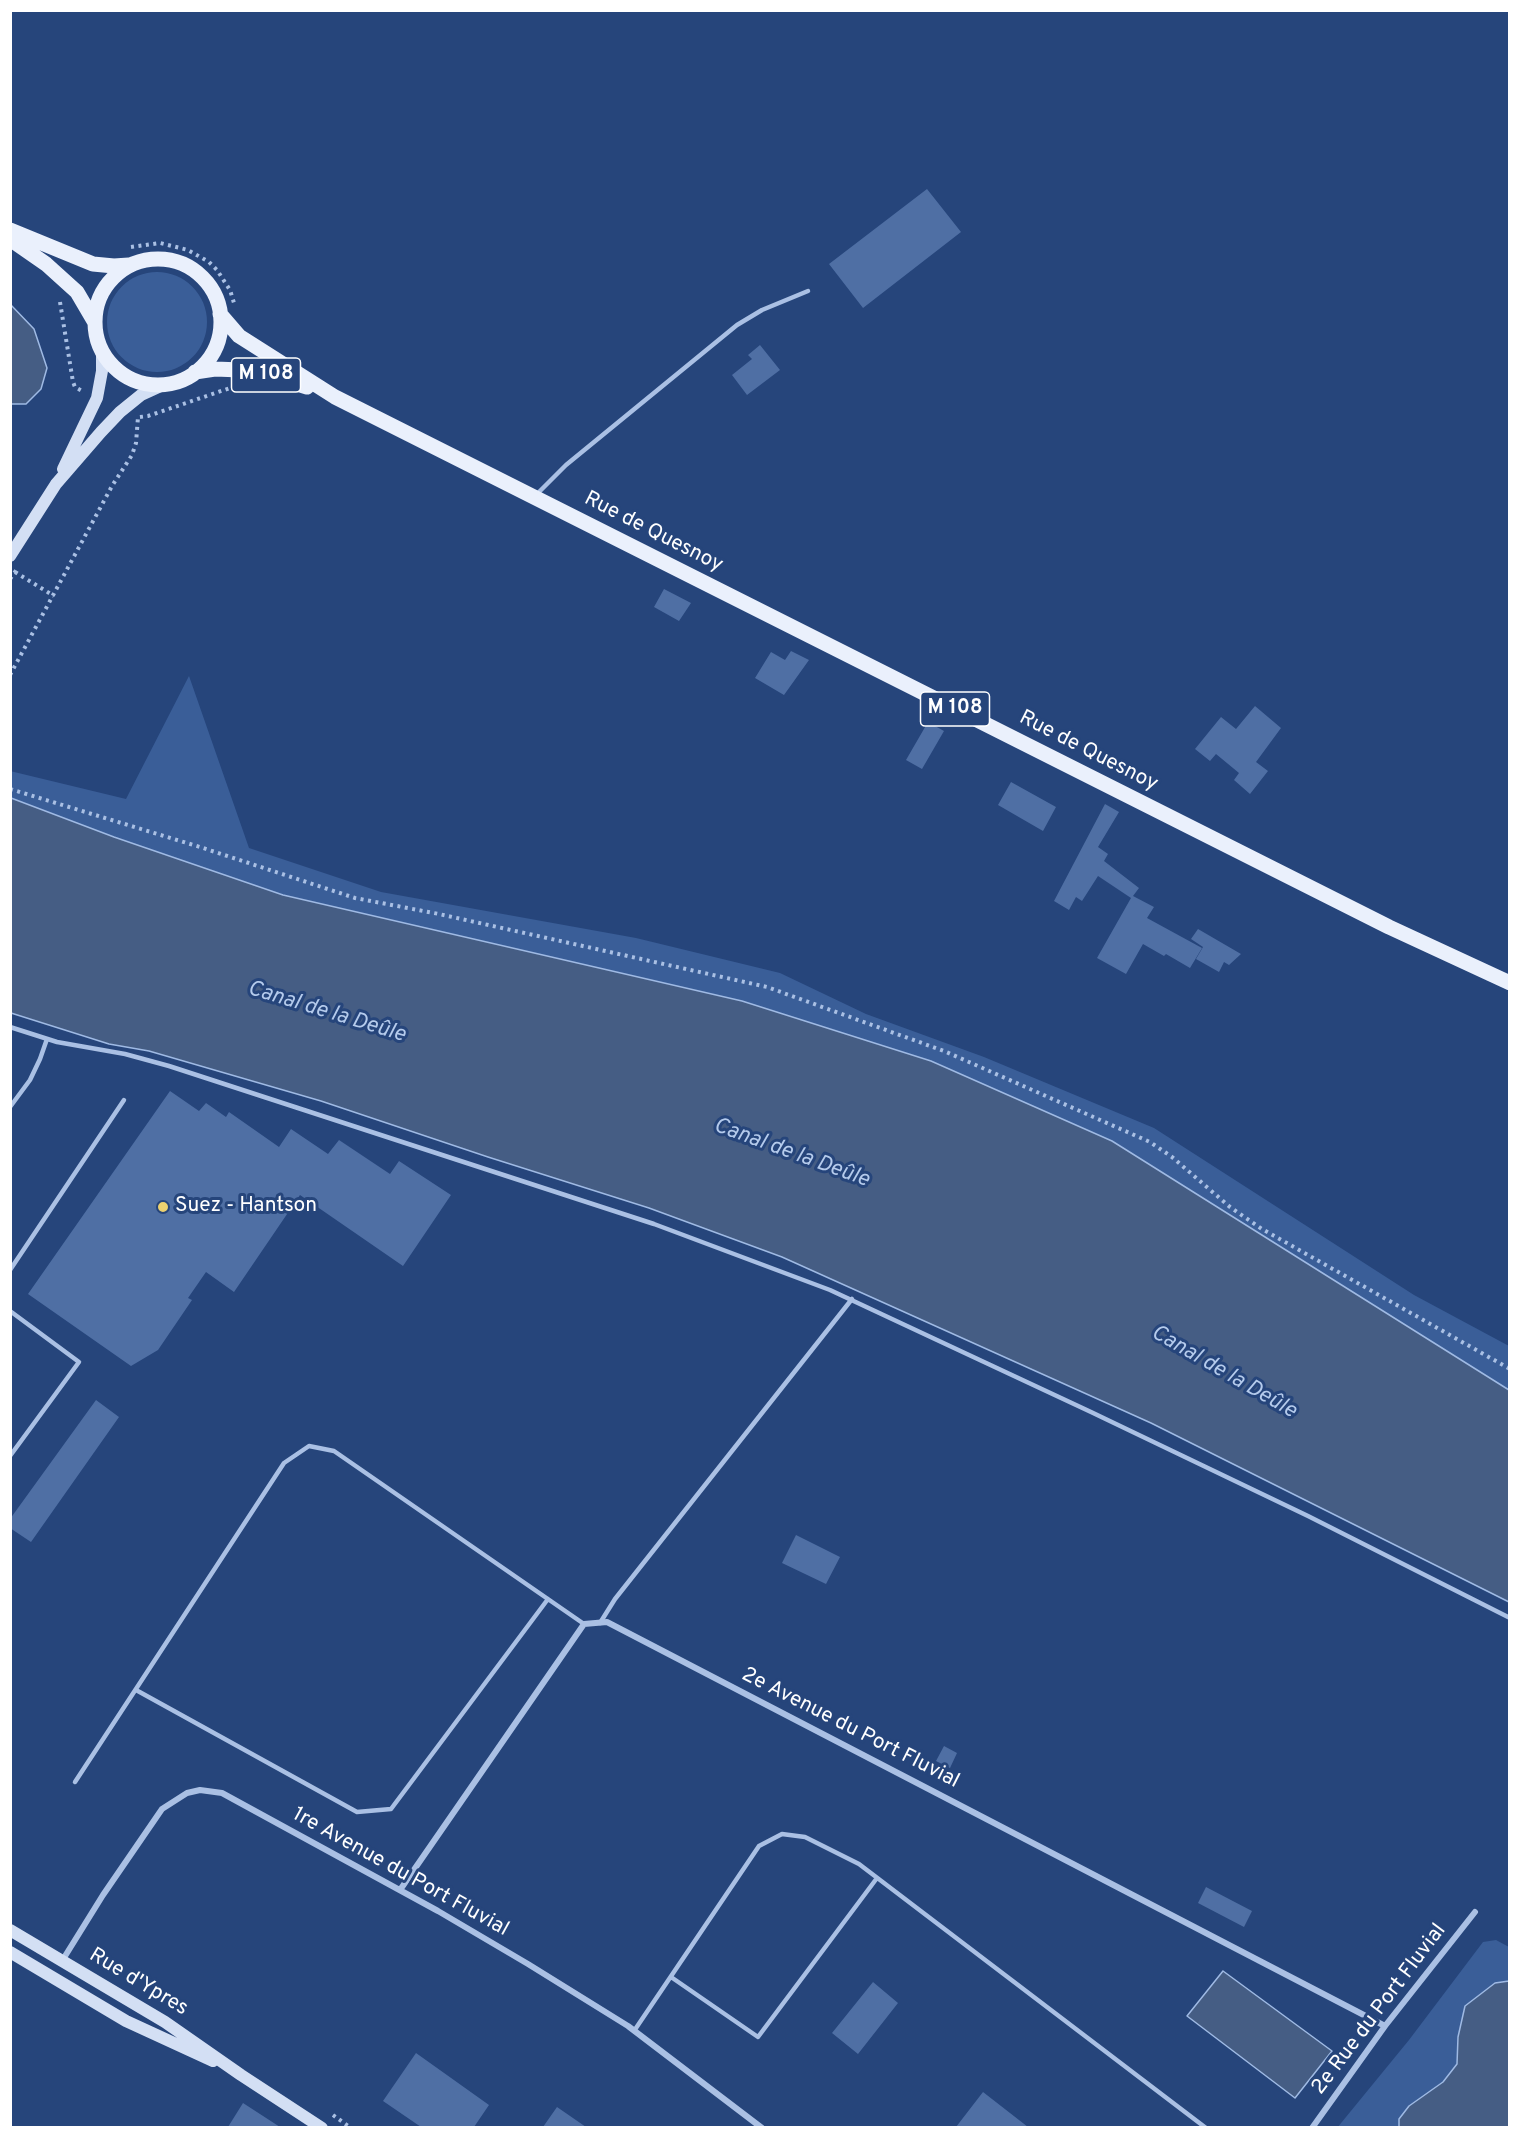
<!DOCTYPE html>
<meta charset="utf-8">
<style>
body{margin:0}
#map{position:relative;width:1520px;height:2138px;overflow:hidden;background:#26457b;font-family:Overpass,sans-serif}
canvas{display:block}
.frame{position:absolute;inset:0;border:12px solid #fff;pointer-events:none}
</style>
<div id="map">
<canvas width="1520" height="2138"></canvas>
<div class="frame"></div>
</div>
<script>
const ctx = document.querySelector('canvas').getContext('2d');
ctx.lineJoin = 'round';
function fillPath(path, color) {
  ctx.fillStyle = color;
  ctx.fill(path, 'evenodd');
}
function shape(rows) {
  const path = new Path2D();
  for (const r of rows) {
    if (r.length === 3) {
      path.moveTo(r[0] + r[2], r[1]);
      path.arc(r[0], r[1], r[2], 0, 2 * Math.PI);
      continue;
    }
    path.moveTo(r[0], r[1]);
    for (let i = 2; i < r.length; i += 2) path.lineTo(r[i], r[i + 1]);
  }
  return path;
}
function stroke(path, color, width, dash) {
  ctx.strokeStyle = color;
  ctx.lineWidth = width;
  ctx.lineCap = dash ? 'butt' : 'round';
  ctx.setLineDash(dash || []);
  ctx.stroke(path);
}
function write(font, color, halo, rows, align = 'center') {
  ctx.font = font + ' Overpass,sans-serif';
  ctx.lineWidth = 6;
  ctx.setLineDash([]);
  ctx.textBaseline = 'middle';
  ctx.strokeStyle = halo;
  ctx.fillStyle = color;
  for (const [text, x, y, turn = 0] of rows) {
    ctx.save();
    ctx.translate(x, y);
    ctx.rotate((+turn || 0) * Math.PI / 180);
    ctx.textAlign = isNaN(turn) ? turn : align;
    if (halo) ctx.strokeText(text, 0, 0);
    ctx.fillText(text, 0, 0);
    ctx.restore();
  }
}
fillPath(shape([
 [157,322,50],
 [189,676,249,848,381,892,636,938,780,973,866,1014,984,1057,1154,1128,1414,1295,1509,1346,1509,1390,1112,1141,931,1061,742,1001,283,895,114,837,11,798,10,771,126,799],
 [1496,1940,1509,1947,1509,1981,1495,1983,1465,2006,1458,2037,1457,2064,1443,2082,1399,2119,1399,2127,1337,2128,1409,2040,1483,1942]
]), '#3a5e98');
const water = shape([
 [10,304,34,329,47,368,41,389,26,404,11,404,10,304],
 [11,798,114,837,283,895,742,1001,931,1061,1112,1141,1509,1390,1509,1602,1151,1423,782,1257,649,1208,488,1157,321,1101,149,1051,109,1044,11,1013,11,798],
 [1223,1971,1332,2051,1295,2098,1187,2016,1223,1971],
 [1509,1981,1509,2127,1399,2127,1399,2119,1409,2106,1443,2082,1457,2064,1458,2037,1465,2006,1495,1983,1509,1981]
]);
fillPath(water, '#455d84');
stroke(water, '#9fbae4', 1.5);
fillPath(shape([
 [927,189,961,232,863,308,829,264],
 [760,345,780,370,747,395,732,375,752,359,748,355],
 [664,589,691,603,679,621,654,607],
 [791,651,809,660,784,695,755,678,771,652,785,660],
 [1255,706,1281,728,1256,762,1268,771,1250,794,1234,780,1239,773,1216,754,1210,761,1195,749,1221,717,1236,729],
 [928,722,944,731,922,769,906,760],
 [1011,782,1056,807,1043,831,998,805],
 [1105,804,1119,812,1098,847,1108,854,1104,861,1139,888,1133,896,1154,907,1147,918,1202,948,1190,968,1166,954,1164,956,1143,944,1126,974,1097,958,1131,898,1098,876,1082,901,1076,897,1069,910,1054,901],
 [1198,929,1241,954,1229,965,1224,962,1219,972,1196,959,1203,947,1191,939],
 [170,1091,199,1111,206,1103,226,1117,229,1112,279,1147,291,1129,328,1154,339,1140,390,1174,399,1161,451,1195,403,1266,300,1195,234,1292,206,1272,188,1298,192,1300,158,1350,131,1366,28,1294],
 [96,1400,119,1417,31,1542,10,1528,10,1519],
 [796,1535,840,1557,826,1584,782,1563],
 [944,1746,957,1753,950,1768,936,1761],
 [1206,1887,1252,1911,1244,1927,1198,1903],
 [873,1982,898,2003,858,2054,832,2033],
 [416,2053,489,2105,474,2127,421,2127,383,2101],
 [983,2092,1028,2127,956,2127],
 [243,2103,280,2127,228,2127],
 [557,2107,586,2127,543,2127]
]), '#4f6fa4');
stroke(shape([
 [131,247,160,243,188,250,209,262,217,270,230,290,234,303],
 [60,302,73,382,75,387,84,392],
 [140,417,148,416,230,388],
 [15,572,54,596],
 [10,579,17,569],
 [10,675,112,486,132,455,136,443,138,417],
 [10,789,200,847,355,898,439,914,767,987,944,1051,1150,1142,1172,1157,1230,1207,1262,1229,1510,1369],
 [333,2115,351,2128]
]), '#aac0e4', 4, [3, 4.5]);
stroke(shape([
 [536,495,566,465,737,325,762,310,808,291],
 [10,1027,57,1042,125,1054,169,1066,654,1224,830,1290,1091,1412,1308,1516,1510,1618],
 [10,1107,30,1080,40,1059,47,1039],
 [10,1270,124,1100],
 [10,1311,79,1362,10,1456],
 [600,1623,615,1599,852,1299],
 [136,1690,357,1812,391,1809,548,1599],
 [75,1782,284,1463,309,1446,334,1451,584,1624],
 [671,1977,758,2037,877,1878],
 [634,2031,759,1846,782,1834,805,1837,859,1864,1206,2128]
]), '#aac0e4', 4.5);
stroke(shape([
 [400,1890,584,1624,607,1622,1385,2026],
 [62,1961,103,1895,162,1809,187,1793,200,1790,222,1793,438,1911,528,1964,628,2026,762,2128],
 [1312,2128,1385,2026,1475,1912]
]), '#aac0e4', 6);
stroke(shape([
 [63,469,97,398,102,371,102,351],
 [10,556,56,484,101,432,120,412,141,395,165,384],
 [10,1930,165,2022,241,2075,322,2128],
 [10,1952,126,2021,213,2061]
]), '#d3dff4', 12);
stroke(shape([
 [10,230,93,264,114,266,129,265],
 [10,239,46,264,77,292,94,321],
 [158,322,63],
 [220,314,239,336,335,397,1389,927,1510,983],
 [195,372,215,369,241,370,278,378,307,387]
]), '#eaf0fc', 15);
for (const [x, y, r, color] of [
 [163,1207,6,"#ecd170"]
]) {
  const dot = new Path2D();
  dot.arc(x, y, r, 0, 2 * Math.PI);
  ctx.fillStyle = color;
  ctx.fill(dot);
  stroke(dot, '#26457b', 2);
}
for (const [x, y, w] of [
 [266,375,69],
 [955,709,69]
]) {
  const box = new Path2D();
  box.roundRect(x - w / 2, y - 17, w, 34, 4.5);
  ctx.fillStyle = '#26457b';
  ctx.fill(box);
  stroke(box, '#fff', 1.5);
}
write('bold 20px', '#fff', null, [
 ["M 108",266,375],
 ["M 108",955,709]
]);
write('21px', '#fff', '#26457b', [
 ["Rue de Quesnoy",653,533,27],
 ["Rue de Quesnoy",1088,752,27],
 ["2e Avenue du Port Fluvial",850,1729,27],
 ["1re Avenue du Port Fluvial",400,1873,29],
 ["Rue d'Ypres",138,1983,31],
 ["2e Rue du Port Fluvial",1380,2010,-53]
]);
write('21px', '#fff', '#26457b', [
 ["Suez - Hantson",175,1207]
], 'left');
write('italic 22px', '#b5cbec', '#26457b', [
 ["Canal de la Deûle",326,1013,17],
 ["Canal de la Deûle",791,1154,20],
 ["Canal de la Deûle",1223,1373,30]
]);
</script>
